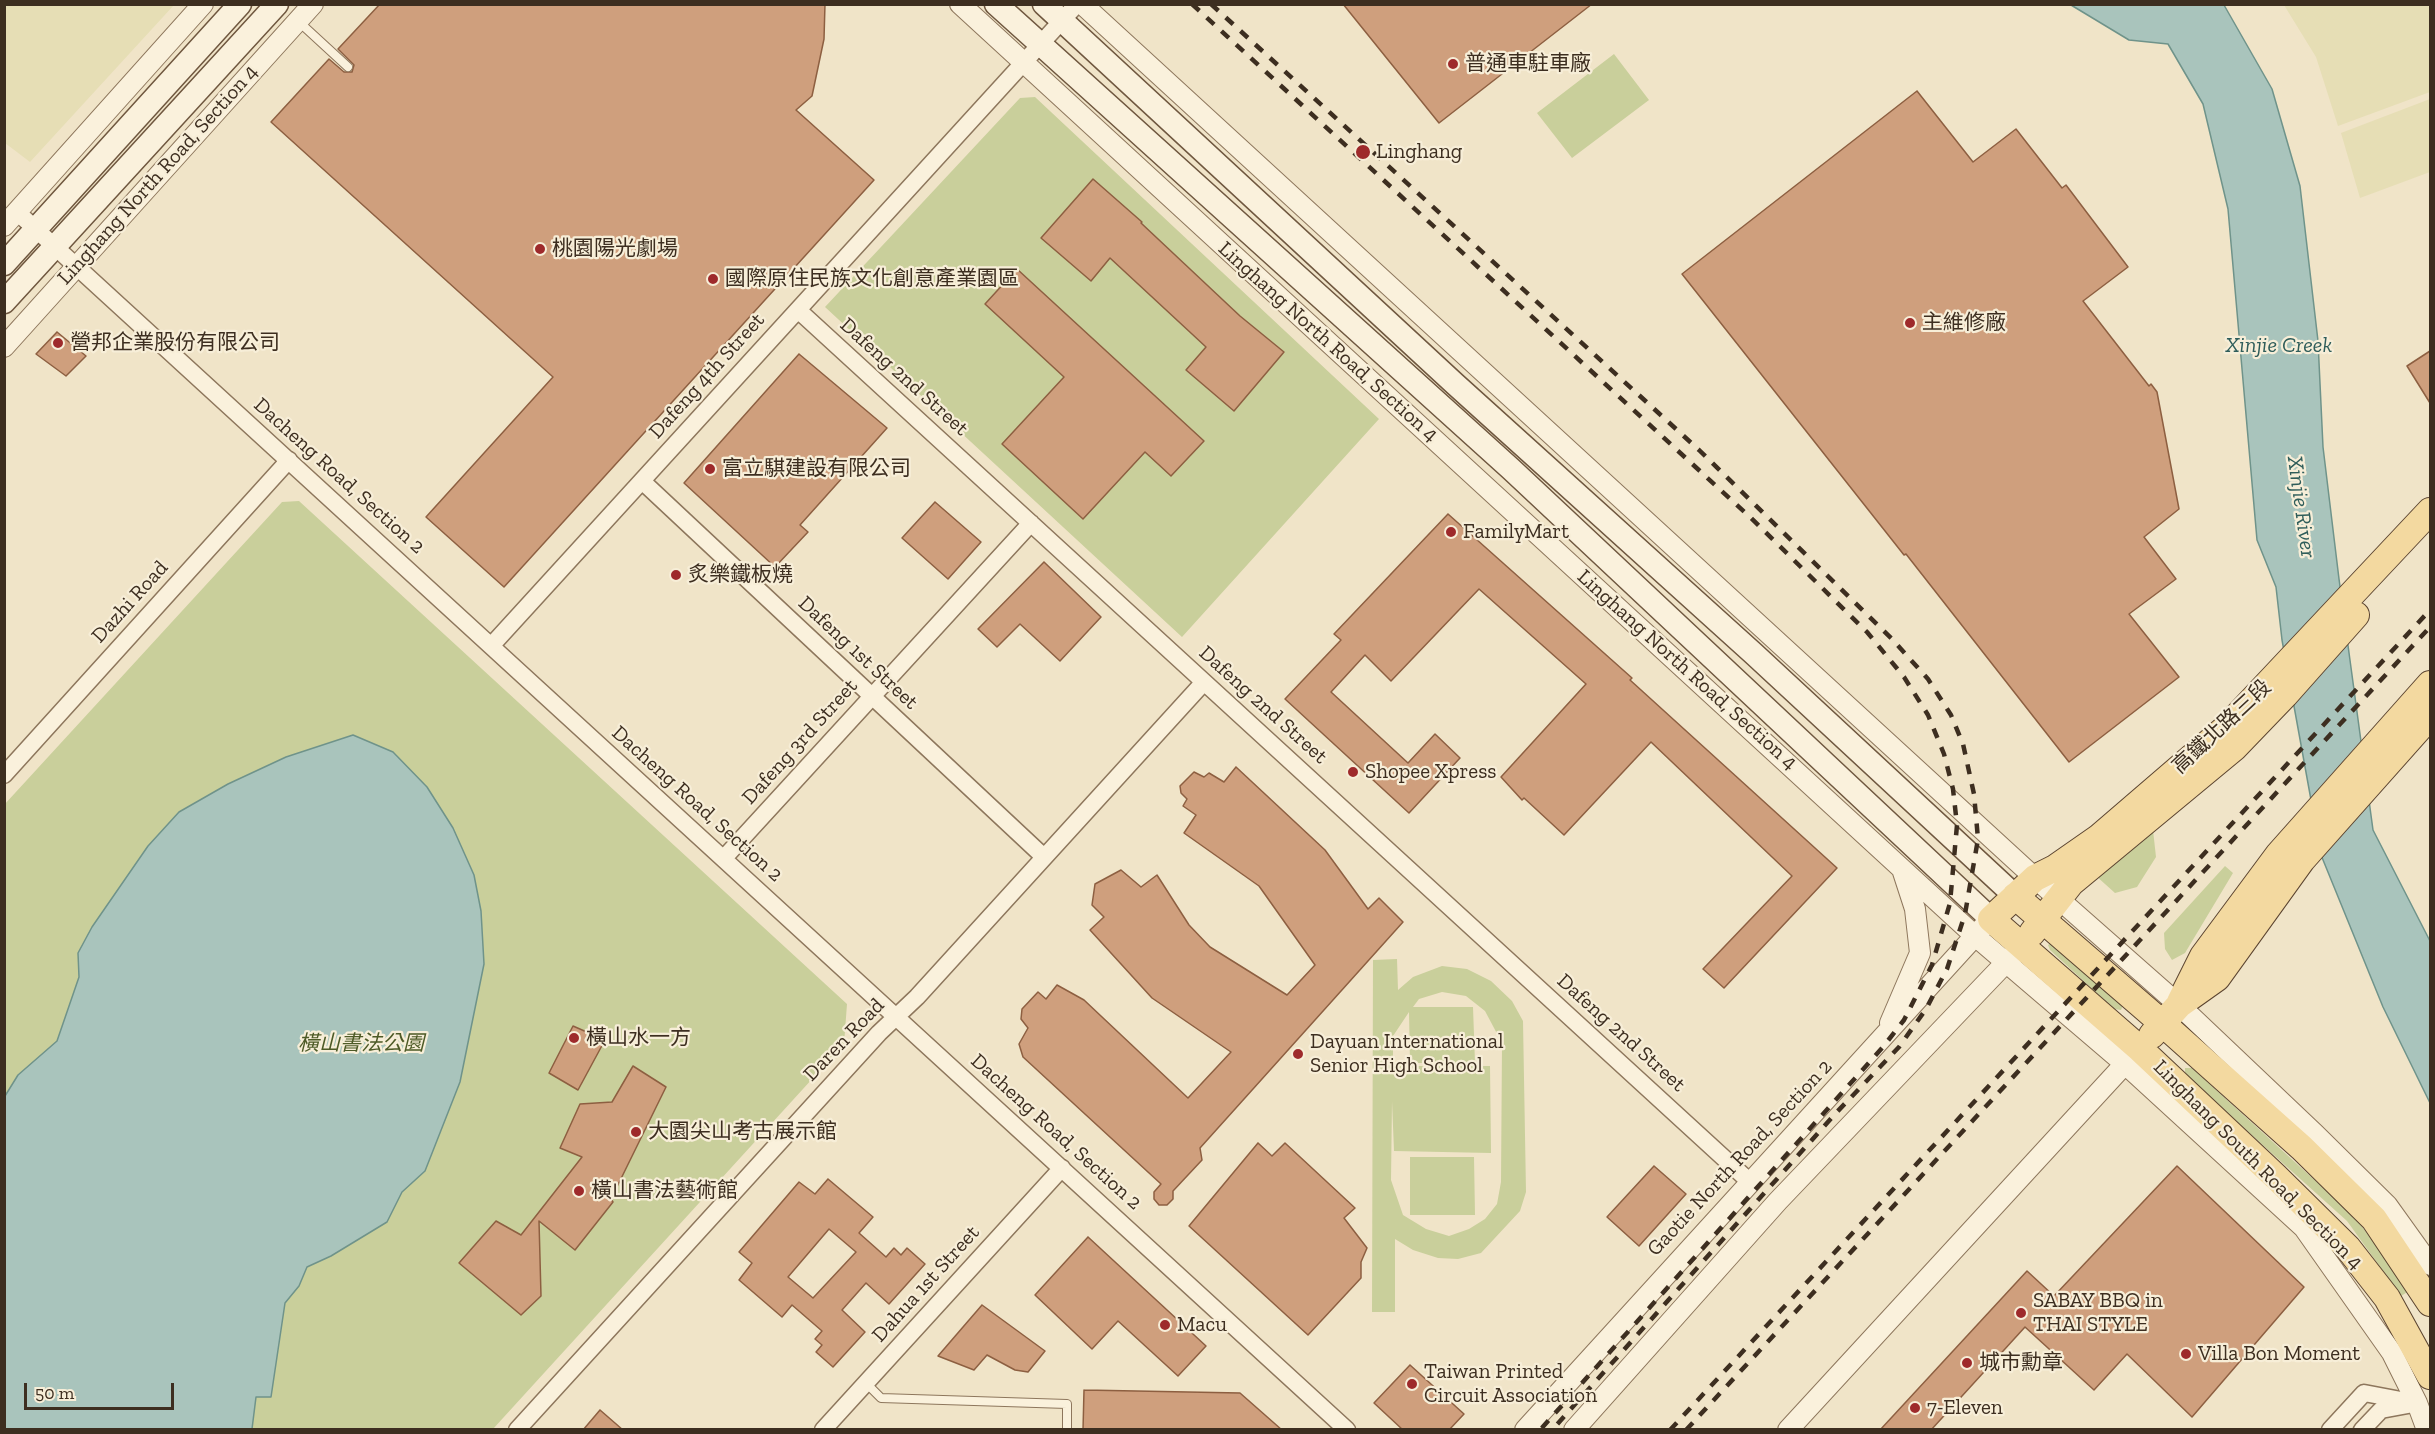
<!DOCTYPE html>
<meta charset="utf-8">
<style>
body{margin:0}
#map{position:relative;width:2435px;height:1434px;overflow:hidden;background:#f0e4c8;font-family:"Zilla Slab",serif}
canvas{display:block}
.frame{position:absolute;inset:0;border:6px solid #3d2e20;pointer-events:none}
.scale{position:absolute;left:24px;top:1383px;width:150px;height:27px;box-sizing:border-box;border:3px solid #3d2e20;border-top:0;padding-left:8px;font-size:18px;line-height:21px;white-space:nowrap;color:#3d2e20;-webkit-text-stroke:4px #f7eed8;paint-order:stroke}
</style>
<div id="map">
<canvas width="2435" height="1434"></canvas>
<div class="frame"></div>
<div class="scale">50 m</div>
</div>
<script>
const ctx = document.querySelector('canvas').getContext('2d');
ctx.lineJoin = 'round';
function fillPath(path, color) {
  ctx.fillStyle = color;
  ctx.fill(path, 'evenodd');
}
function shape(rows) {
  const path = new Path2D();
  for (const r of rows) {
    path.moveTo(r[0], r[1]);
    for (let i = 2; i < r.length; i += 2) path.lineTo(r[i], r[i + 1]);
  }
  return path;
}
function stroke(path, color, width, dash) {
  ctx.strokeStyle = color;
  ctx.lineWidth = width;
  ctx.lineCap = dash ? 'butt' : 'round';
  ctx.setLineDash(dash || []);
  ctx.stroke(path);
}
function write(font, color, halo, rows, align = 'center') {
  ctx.font = font + ' "Zilla Slab","Noto Sans TC",serif';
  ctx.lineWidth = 4.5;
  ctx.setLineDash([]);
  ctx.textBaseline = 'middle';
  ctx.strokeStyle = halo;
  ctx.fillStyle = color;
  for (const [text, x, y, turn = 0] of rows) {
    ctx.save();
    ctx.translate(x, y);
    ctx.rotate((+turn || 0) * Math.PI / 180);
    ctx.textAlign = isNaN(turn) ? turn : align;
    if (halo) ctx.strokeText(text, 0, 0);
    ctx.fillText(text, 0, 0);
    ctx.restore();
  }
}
fillPath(shape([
 [5,5,6,4,174,5,30,162,5,143],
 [2284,5,2430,5,2430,92,2338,126,2316,57],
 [2430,99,2430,172,2360,198,2341,133]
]), '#e6deb5');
fillPath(shape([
 [1614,54,1649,100,1572,158,1537,113],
 [1035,97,1379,419,1182,637,825,307,1020,98],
 [299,501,847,1004,844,1044,493,1429,5,1429,4,805,282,502],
 [2153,830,2156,857,2137,887,2115,893,2095,875],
 [2225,866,2233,873,2185,953,2172,960,2165,949,2164,933],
 [2052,942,2123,1005,2121,1010,2114,1009,2050,950,2048,945],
 [1397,959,1398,990,1413,977,1442,966,1467,969,1491,981,1512,1001,1523,1021,1526,1192,1520,1211,1481,1253,1458,1259,1438,1258,1413,1250,1395,1239,1395,1312,1372,1312,1373,960],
 [1442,992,1466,996,1485,1011,1502,1043,1501,1182,1497,1204,1485,1219,1469,1229,1449,1236,1426,1229,1403,1215,1391,1180,1392,1101,1394,1151,1491,1153,1490,1066,1393,1066,1393,1036,1409,1012,1410,1063,1475,1063,1473,1007,1413,1007,1419,999],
 [2185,1068,2192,1068,2355,1217,2409,1291,2401,1296,2347,1221,2185,1075],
 [1410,1157,1474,1157,1475,1215,1410,1215]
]), '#c9cf9b');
const water = shape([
 [2071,5,2224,5,2272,89,2300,186,2318,341,2323,447,2339,579,2373,830,2430,941,2430,1103,2383,1007,2321,855,2282,640,2276,587,2257,540,2228,209,2203,104,2168,44,2129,40,2071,5],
 [353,735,393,752,427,787,453,828,474,875,481,911,484,964,460,1082,425,1171,402,1192,387,1222,331,1256,307,1267,299,1286,285,1303,271,1397,256,1397,252,1429,5,1429,5,1096,18,1075,57,1041,79,977,78,953,92,927,148,846,179,812,228,784,286,757,353,735]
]);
fillPath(water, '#a9c4bc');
stroke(water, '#6f938a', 1.5);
const building = shape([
 [380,4,825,4,824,39,812,96,796,110,874,180,504,587,426,517,553,377,271,122,329,59,344,72,352,72,354,65,338,49,380,4],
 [1343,4,1592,4,1439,123,1343,4],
 [1917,91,1973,162,2016,129,2062,188,2066,185,2128,267,2083,301,2149,386,2151,384,2157,392,2179,509,2144,537,2176,579,2129,614,2179,677,2069,762,1906,554,1904,555,1682,274,1917,91],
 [1093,179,1142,222,1141,223,1240,316,1284,352,1234,411,1186,370,1206,347,1110,258,1091,281,1041,238,1093,179],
 [1017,269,1204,441,1171,476,1145,452,1083,519,1002,444,1064,377,985,304,1017,269],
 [57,332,86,356,66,376,36,354,57,332],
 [2430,351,2430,403,2407,366,2430,351],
 [799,354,887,428,800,525,808,532,775,567,684,483,799,354],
 [935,502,981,542,948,579,902,538,935,502],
 [1448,514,1632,678,1630,680,1837,868,1724,988,1703,969,1792,876,1651,742,1564,835,1524,798,1522,800,1501,777,1586,684,1479,589,1391,681,1365,655,1331,692,1408,763,1435,734,1460,758,1409,813,1285,699,1341,640,1334,634,1448,514],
 [1044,562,1101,617,1060,661,1020,624,997,647,978,629,1044,562],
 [1236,767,1325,850,1368,909,1379,898,1403,922,1200,1148,1202,1160,1173,1191,1173,1199,1167,1205,1159,1205,1154,1199,1154,1192,1161,1184,1023,1057,1019,1044,1028,1028,1021,1019,1022,1009,1038,992,1046,999,1057,985,1084,1000,1188,1098,1231,1052,1152,998,1090,930,1104,917,1092,905,1095,884,1121,870,1141,887,1157,875,1189,925,1210,947,1287,995,1315,965,1259,886,1184,833,1196,815,1183,806,1187,799,1181,793,1180,786,1194,772,1204,777,1209,773,1224,782,1236,767],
 [573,1026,605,1040,578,1090,549,1073,573,1026],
 [633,1066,666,1087,611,1199,613,1202,575,1250,539,1221,541,1296,521,1315,459,1263,496,1221,521,1235,582,1157,560,1148,580,1104,612,1102,633,1066],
 [1258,1143,1272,1156,1285,1143,1355,1208,1344,1218,1367,1248,1361,1262,1361,1278,1308,1335,1189,1226,1258,1143],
 [1654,1166,1686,1194,1639,1246,1607,1217,1654,1166],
 [2177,1166,2304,1287,2192,1417,2127,1354,2094,1390,2025,1327,1931,1430,1880,1430,2027,1271,2054,1296,2177,1166],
 [828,1179,873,1217,859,1233,886,1257,894,1248,901,1255,907,1248,925,1264,889,1304,866,1283,842,1310,865,1332,833,1367,816,1352,822,1345,815,1339,822,1331,792,1305,782,1317,739,1280,752,1263,739,1252,799,1182,815,1194,828,1179],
 [829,1229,856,1252,813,1298,788,1277,829,1229],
 [1088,1237,1206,1346,1178,1376,1118,1321,1092,1349,1035,1295,1088,1237],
 [982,1305,1045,1351,1028,1372,1015,1370,987,1355,974,1370,938,1356,982,1305],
 [1410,1365,1464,1414,1449,1430,1403,1430,1374,1403,1410,1365],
 [1084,1390,1240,1393,1282,1430,1083,1430,1084,1390],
 [600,1410,623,1430,583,1430,600,1410]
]);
fillPath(building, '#cf9f7d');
stroke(building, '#8d5f41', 1.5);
const service = shape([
 [298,21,348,67],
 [866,1383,881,1398,1067,1404,1067,1430]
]);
const minor = shape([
 [17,212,1347,1430],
 [798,310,1750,1182],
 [642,481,1044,857],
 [491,646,1077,4],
 [4,775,289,460],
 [724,858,1031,523],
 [517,1430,879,1033,917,997,1204,682],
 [823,1430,1062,1168],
 [2330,1430,2364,1393,2417,1403],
 [2362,1430,2381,1410,2408,1405]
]);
const tertiary = shape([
 [960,4,1974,935,2125,1064,2304,1228,2392,1353,2417,1403,2427,1430],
 [1082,4,2035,878,2179,1005,2315,1134,2387,1205,2430,1265],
 [4,226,203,4],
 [4,347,313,4],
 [1890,1023,1920,953,1915,909,1902,869],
 [1525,1430,1984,926],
 [1574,1430,1778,1201,2014,954],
 [1788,1430,2134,1054]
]);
const secondary = shape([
 [996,4,1511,469,1991,919],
 [1044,4,1455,384,1754,654,2015,896],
 [4,264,240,4],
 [4,302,277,4]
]);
const primary = shape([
 [2430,511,2227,727,2098,838,2055,868,2035,878,1991,919,2140,1049,2276,1177,2348,1248,2387,1298,2430,1376],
 [2015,896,2162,1023,2302,1148,2374,1219,2430,1303],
 [2032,933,2071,883,2234,748,2285,695,2356,615],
 [2180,1002,2203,956,2278,855,2430,684],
 [2152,1035,2179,1005,2217,978,2302,860,2430,716]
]);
stroke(service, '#8d765c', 10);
stroke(minor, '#8d765c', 19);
stroke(tertiary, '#8d765c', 22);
stroke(secondary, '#6f573f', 25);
stroke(primary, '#5b4430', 28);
stroke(service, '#faf1dc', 8);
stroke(minor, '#faf1dc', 16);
stroke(tertiary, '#faf1dc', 20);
stroke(secondary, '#faf1dc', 22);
stroke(primary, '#f3d9a0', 26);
stroke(shape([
 [1192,4,1751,518,1867,632,1904,677,1928,715,1944,754,1953,789,1957,825,1950,903,1932,965,1904,1020,1883,1047,1540,1430],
 [1211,4,1699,450,1892,639,1928,679,1951,715,1963,744,1974,794,1978,839,1965,914,1947,969,1926,1009,1899,1047,1836,1113,1552,1430],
 [1670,1430,2430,610],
 [1686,1430,2430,627]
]), '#3d2e20', 4.5, [10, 10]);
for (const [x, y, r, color] of [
 [1453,64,6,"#9e2a2b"],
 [1363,152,8,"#9e2a2b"],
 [540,249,6,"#9e2a2b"],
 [713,279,6,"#9e2a2b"],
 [1910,323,6,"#9e2a2b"],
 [58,343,6,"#9e2a2b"],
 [710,469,6,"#9e2a2b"],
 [1451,532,6,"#9e2a2b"],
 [676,575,6,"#9e2a2b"],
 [1353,772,6,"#9e2a2b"],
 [574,1038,6,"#9e2a2b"],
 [1298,1054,6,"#9e2a2b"],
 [636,1132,6,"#9e2a2b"],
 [579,1191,6,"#9e2a2b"],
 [2021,1313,6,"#9e2a2b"],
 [1165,1325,6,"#9e2a2b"],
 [2186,1354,6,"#9e2a2b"],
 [1967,1363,6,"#9e2a2b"],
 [1412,1384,6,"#9e2a2b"],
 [1915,1408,6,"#9e2a2b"]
]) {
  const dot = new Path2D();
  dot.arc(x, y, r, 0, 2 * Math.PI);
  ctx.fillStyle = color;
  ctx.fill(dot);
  stroke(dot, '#f7eed8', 2);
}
write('21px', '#3d2e20', '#f7eed8', [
 ["普通車駐車廠",1465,64],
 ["Linghang",1376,152],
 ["桃園陽光劇場",552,249],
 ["國際原住民族文化創意產業園區",725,279],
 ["主維修廠",1922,323],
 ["營邦企業股份有限公司",70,343],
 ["富立騏建設有限公司",722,469],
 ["FamilyMart",1463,532],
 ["炙樂鐵板燒",688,575],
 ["Shopee Xpress",1365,772],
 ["橫山水一方",586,1038],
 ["Dayuan International",1310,1042],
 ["Senior High School",1310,1066],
 ["大園尖山考古展示館",648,1132],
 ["橫山書法藝術館",591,1191],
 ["SABAY BBQ in",2033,1301],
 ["THAI STYLE",2033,1325],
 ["Macu",1177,1325],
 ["Villa Bon Moment",2198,1354],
 ["城市勳章",1979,1363],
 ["Taiwan Printed",1424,1372],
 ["Circuit Association",1424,1396],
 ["7-Eleven",1927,1408]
], 'left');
write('21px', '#3d2e20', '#f7eed8', [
 ["Linghang North Road, Section 4",158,175,-48],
 ["Linghang North Road, Section 4",1328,342,42],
 ["Dafeng 4th Street",707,376,-48],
 ["Dafeng 2nd Street",904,377,42],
 ["Dacheng Road, Section 2",339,476,42],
 ["Dazhi Road",130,602,-48],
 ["Dafeng 1st Street",858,653,43],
 ["Linghang North Road, Section 4",1687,670,42],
 ["Dafeng 2nd Street",1263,705,42],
 ["高鐵北路三段",2222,727,-43],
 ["Dafeng 3rd Street",800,742,-48],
 ["Dacheng Road, Section 2",697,804,42],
 ["Dafeng 2nd Street",1621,1033,42],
 ["Daren Road",844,1040,-46],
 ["Dacheng Road, Section 2",1056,1132,42],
 ["Gaotie North Road, Section 2",1740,1158,-47],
 ["Linghang South Road, Section 4",2258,1165,45],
 ["Dahua 1st Street",926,1284,-48]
]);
write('italic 21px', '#4d5a26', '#f7eed8', [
 ["橫山書法公園",361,1044]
]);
write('italic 22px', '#2f5d5a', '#f7eed8', [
 ["Xinjie Creek",2279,346],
 ["Xinjie River",2301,507,82]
]);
</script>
